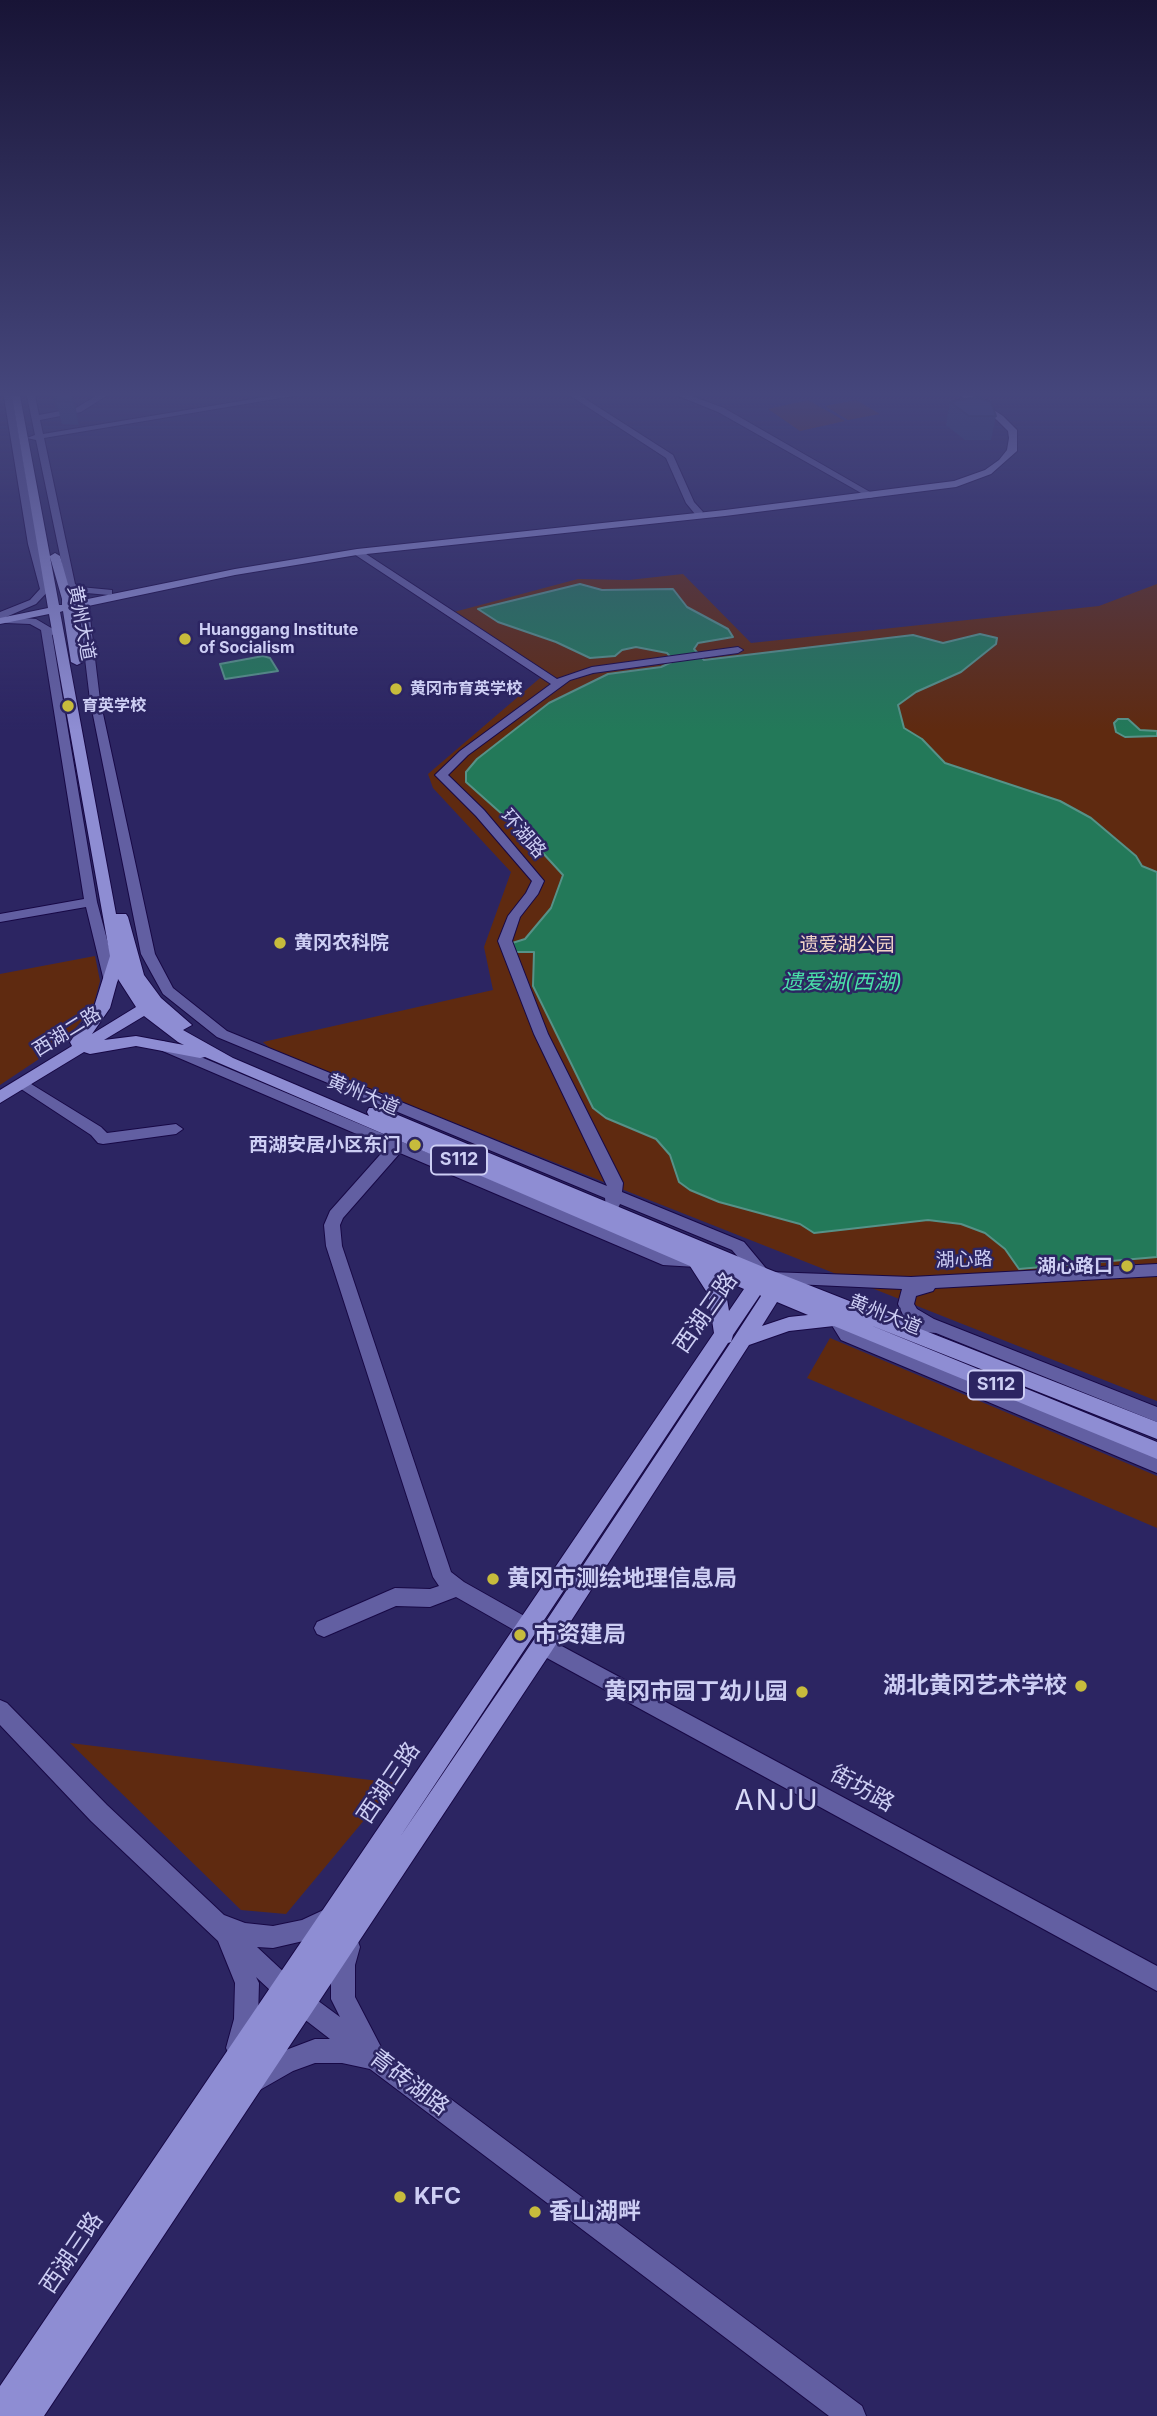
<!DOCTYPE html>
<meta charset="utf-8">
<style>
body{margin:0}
canvas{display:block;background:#2c2562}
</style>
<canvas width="1157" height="2416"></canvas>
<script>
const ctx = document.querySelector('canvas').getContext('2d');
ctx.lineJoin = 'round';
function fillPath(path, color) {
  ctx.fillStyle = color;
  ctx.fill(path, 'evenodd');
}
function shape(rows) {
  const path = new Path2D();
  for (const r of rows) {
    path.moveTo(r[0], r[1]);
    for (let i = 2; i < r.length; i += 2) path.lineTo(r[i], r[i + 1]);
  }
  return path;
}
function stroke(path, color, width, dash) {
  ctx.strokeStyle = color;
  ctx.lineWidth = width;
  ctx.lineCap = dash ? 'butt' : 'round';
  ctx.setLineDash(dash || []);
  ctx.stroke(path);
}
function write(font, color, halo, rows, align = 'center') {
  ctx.font = font + ' Inter,"Noto Sans SC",sans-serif';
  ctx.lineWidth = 5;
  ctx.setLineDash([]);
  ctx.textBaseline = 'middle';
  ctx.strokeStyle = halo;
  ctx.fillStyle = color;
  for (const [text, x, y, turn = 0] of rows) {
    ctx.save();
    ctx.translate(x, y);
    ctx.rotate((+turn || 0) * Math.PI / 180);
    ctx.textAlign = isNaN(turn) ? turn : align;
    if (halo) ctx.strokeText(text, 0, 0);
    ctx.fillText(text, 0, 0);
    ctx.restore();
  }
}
fillPath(shape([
 [808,400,845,421,800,431,768,409],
 [856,400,880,414,848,420,825,406],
 [683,574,751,643,1099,606,1157,584,1157,1401,273,1051,263,1042,493,990,484,947,511,872,433,788,428,774,547,672,454,612,578,579,629,580],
 [95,956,100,981,93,1007,63,1043,0,1085,0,974],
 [830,1338,1157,1476,1157,1528,807,1378],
 [70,1743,395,1783,286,1914,241,1910]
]), '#5f2a10');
const water = shape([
 [580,584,602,590,673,589,687,607,728,629,733,637,698,643,694,649,704,660,913,635,943,643,980,634,997,638,996,644,961,672,916,692,898,705,904,728,922,739,945,763,1060,801,1091,818,1136,856,1142,866,1157,872,1157,1257,1019,1269,1005,1249,985,1233,961,1224,928,1220,814,1233,800,1224,719,1202,690,1190,679,1182,670,1155,656,1139,606,1118,593,1108,533,986,534,952,514,952,509,944,525,939,551,908,563,875,530,839,466,782,466,772,477,759,549,703,608,674,661,667,674,661,667,653,636,647,622,650,615,656,590,658,556,642,498,622,478,609,580,584],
 [263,656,270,658,278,671,225,679,220,664,263,656],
 [1118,719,1128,719,1140,730,1157,731,1157,736,1125,737,1116,732,1114,723,1118,719]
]);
fillPath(water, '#237959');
stroke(water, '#569288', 2);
const minor = shape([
 [3,391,11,391,38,544,48,582,54,585,36,604,6,617,36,619,58,632,52,635,97,902,118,981,111,985,104,981,86,907,0,922,0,914,84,899,41,630,30,624,6,623,0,619,0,612,30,600,40,589,28,544,3,391],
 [26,391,34,391,39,415,76,408,104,391,114,391,81,412,40,420,43,434,301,391,322,391,44,438,75,584,80,587,112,590,112,594,109,595,75,592,60,582,65,579,36,440,27,438,35,435,26,391],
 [563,391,573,391,673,455,694,502,703,512,701,514,695,514,686,503,666,458,563,391],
 [666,391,678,391,724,408,877,496,870,498,718,412,666,391],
 [354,550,360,550,557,679,592,667,738,647,743,650,738,653,593,673,570,680,468,755,448,775,484,810,544,881,538,894,520,917,512,941,548,1034,623,1183,622,1192,744,1242,769,1272,911,1277,1157,1264,1157,1276,935,1288,933,1291,916,1296,914,1304,917,1309,934,1319,1157,1407,1157,1422,936,1333,884,1328,882,1323,884,1318,904,1317,898,1304,902,1289,772,1283,756,1278,732,1250,620,1204,618,1208,606,1208,605,1198,217,1037,163,994,141,954,90,700,79,609,84,606,89,609,100,700,155,954,173,988,227,1031,607,1186,534,1034,498,941,508,916,526,893,532,881,476,816,435,775,460,751,551,684,354,554,354,550],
 [163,1041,670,1255,702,1257,704,1261,702,1265,696,1267,663,1265,400,1153,343,1218,340,1225,342,1246,451,1572,464,1582,535,1622,538,1628,535,1634,528,1637,521,1634,456,1597,430,1607,396,1606,324,1637,317,1634,314,1628,317,1622,388,1591,395,1588,430,1589,439,1586,433,1577,326,1246,324,1225,330,1211,387,1147,158,1049,156,1046,163,1041],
 [23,1079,101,1127,107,1133,176,1124,183,1129,176,1134,103,1144,98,1143,91,1135,18,1087,16,1084,23,1079],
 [836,1312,842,1314,853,1330,1157,1457,1157,1473,841,1340,828,1319,830,1314,836,1312],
 [543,1636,1157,1966,1157,1991,536,1652,533,1645,536,1638,543,1636],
 [0,1700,7,1703,107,1805,224,1915,245,1923,273,1926,302,1920,330,1907,338,1910,341,1918,338,1926,312,1939,273,1948,257,1947,302,1989,340,2017,331,1999,331,1965,341,1939,349,1936,357,1939,360,1947,355,1965,355,1997,381,2047,862,2406,866,2416,829,2416,370,2069,342,2063,315,2063,293,2071,258,2091,249,2088,246,2079,249,2070,278,2053,315,2039,330,2039,286,2005,256,1977,259,1983,258,2019,250,2048,246,2056,238,2060,230,2056,226,2048,234,2019,235,1983,218,1941,91,1821,0,1725,0,1700]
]);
const major = shape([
 [11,391,19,391,50,556,55,553,60,556,73,602,235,569,357,549,725,510,954,481,985,470,999,460,1007,450,1009,438,1008,431,997,420,954,391,965,391,1003,416,1017,430,1017,451,991,474,956,487,725,516,357,555,235,575,74,609,83,662,77,665,71,662,63,611,60,612,116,914,126,914,128,917,144,975,161,998,192,1025,183,1030,233,1058,369,1116,367,1112,369,1108,381,1108,768,1269,1157,1422,1157,1439,870,1325,1157,1442,1157,1459,834,1326,789,1331,749,1345,551,1652,44,2416,0,2416,0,2386,714,1333,708,1294,690,1266,205,1057,200,1058,136,1046,90,1054,84,1052,0,1103,0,1090,72,1046,70,1042,94,1007,110,956,49,614,0,624,0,618,48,608,11,391],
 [50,557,62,599,62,605,59,605,50,557],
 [118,979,136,1007,92,1034,110,1008,118,979],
 [144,1016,178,1042,184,1045,136,1036,104,1040,144,1016],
 [716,1277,744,1289,729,1311,726,1293,716,1277],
 [760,1295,761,1296,731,1342,733,1335,760,1295],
 [777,1302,808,1315,789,1317,762,1326,777,1302],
 [731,1342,535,1638,400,1837,728,1343,731,1342]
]);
stroke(minor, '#170845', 2);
stroke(major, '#170845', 2);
fillPath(minor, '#625fa2');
fillPath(major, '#8e8dd3');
fillPath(shape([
 [52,391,72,391,79,425,62,424,58,409,56,409],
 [950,402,996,416,991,440,965,440,946,425]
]), '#263c70');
fillPath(shape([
 [72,393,75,405,79,425,73,402,56,401,58,409,56,409,53,397]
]), '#1f315b');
const building = shape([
 [52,391,72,391,72,393,72,392,53,397,52,391],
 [72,392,73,402,56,401,55,395,72,392],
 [975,397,991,402,996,416,969,416,950,402,975,397]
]);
fillPath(building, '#2c4682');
stroke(building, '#1f315b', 2);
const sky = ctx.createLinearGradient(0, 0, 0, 730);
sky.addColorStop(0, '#181436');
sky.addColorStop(0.54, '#45467c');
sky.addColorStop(1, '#45467c00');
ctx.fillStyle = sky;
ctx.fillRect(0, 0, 1157, 730);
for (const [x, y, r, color] of [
 [185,639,7,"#c7bb3c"],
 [396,689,7,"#c7bb3c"],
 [68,706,7,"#c7bb3c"],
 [280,943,7,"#c7bb3c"],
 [415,1145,7,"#c7bb3c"],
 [1127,1266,7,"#c7bb3c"],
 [493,1579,7,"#c7bb3c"],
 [520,1635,7,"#c7bb3c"],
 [1081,1686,7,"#c7bb3c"],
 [802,1692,7,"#c7bb3c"],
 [400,2197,7,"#c7bb3c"],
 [535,2212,7,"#c7bb3c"]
]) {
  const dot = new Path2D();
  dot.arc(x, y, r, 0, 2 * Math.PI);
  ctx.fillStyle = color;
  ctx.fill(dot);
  stroke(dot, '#2c2562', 2.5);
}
write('bold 16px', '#cdcef4', '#2c2562', [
 ["Huanggang Institute",199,630],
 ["of Socialism",199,648],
 ["黄冈市育英学校",410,689],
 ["育英学校",82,706]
], 'left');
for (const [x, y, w] of [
 [459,1160,56],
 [996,1385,56]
]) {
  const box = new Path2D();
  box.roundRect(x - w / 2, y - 14.5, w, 29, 5);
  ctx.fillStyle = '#2c2562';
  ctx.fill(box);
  stroke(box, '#cdcef4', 2);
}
write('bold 18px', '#cdcef4', null, [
 ["S112",459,1160],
 ["S112",996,1385]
]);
write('19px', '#cdcef4', '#2c2562', [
 ["黄州大道",81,623,79],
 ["环湖路",523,834,49],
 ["西湖二路",67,1032,-32],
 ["黄州大道",363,1095,23],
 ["湖心路",964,1260,-2],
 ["黄州大道",885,1315,22]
]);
write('bold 19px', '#cdcef4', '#2c2562', [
 ["黄冈农科院",294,943,"left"],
 ["西湖安居小区东门",401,1145],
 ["湖心路口",1113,1266]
], 'right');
write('19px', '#f2d4c7', '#2c2562', [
 ["遗爱湖公园",847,945]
]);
write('italic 21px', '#4ae2a9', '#2c2562', [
 ["遗爱湖(西湖)",842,983]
]);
write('23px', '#cdcef4', '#2c2562', [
 ["西湖三路",706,1313,-55],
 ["西湖三路",389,1783,-56],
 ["街坊路",862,1789,29],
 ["青砖湖路",409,2083,37],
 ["西湖三路",72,2253,-56]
]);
write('bold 23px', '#cdcef4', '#2c2562', [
 ["黄冈市测绘地理信息局",507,1579],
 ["市资建局",534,1635],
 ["湖北黄冈艺术学校",1067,1686,"right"],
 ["黄冈市园丁幼儿园",788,1692,"right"],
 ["KFC",414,2197],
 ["香山湖畔",549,2212]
], 'left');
ctx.letterSpacing = '2px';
write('28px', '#d8d9f8', '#2c2562', [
 ["ANJU",777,1802]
]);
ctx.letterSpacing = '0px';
</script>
